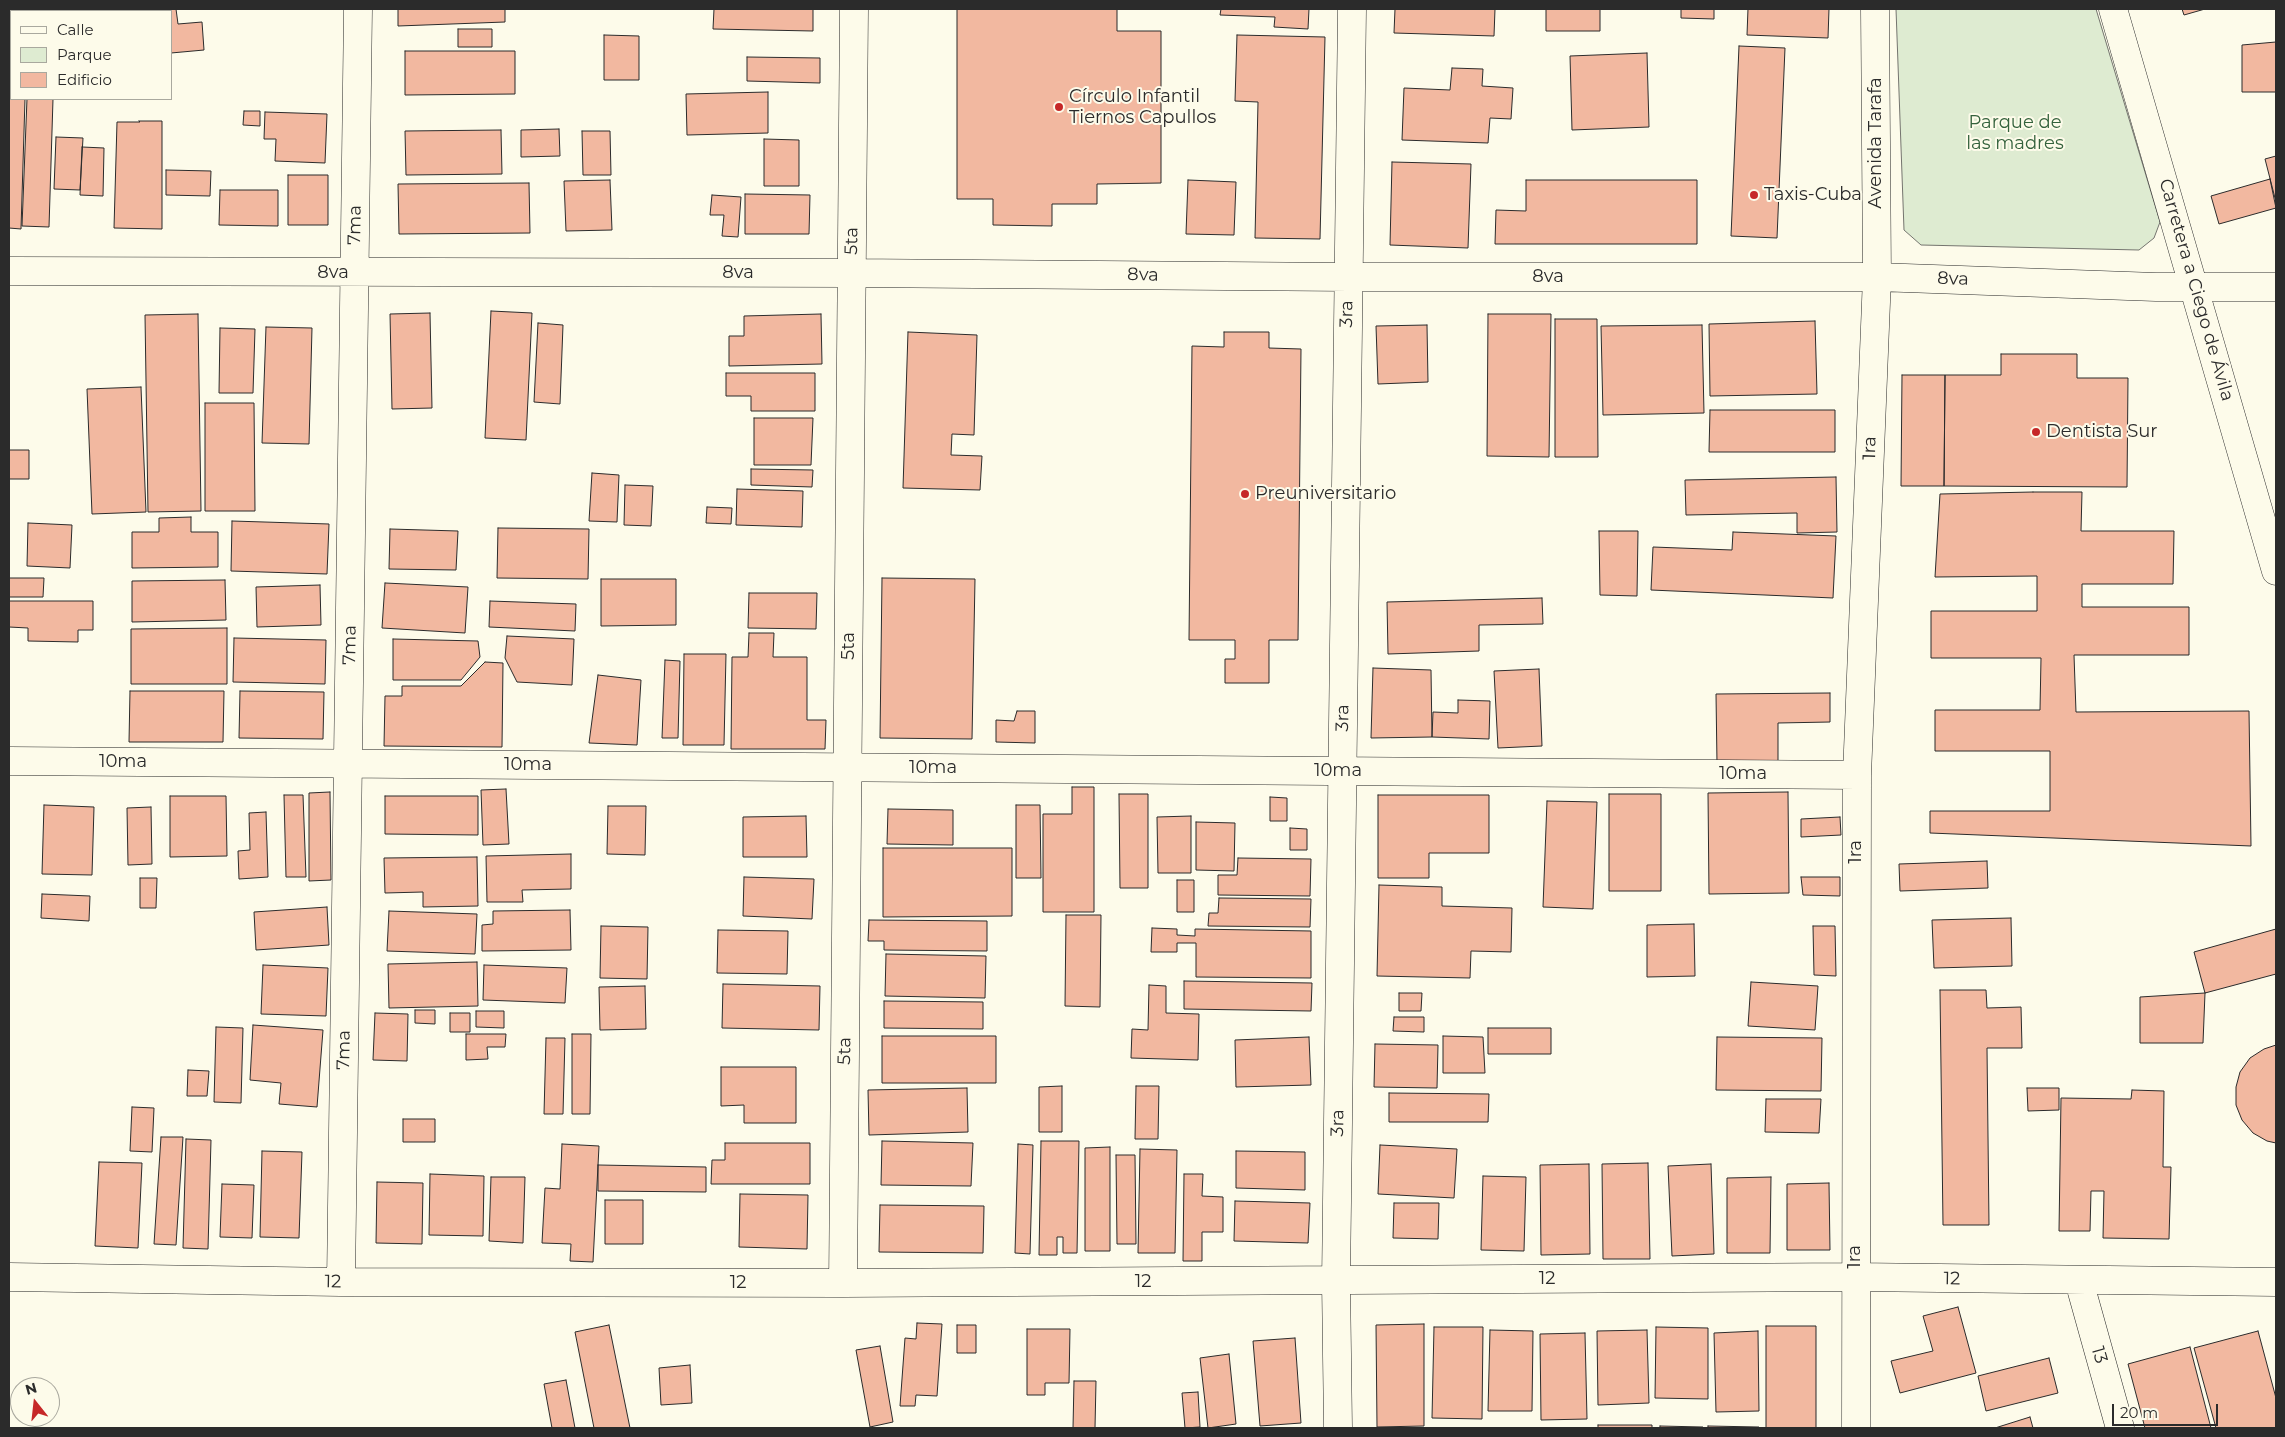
<!DOCTYPE html>
<meta charset="utf-8">
<style>
body{margin:0}
#map{position:relative;width:2285px;height:1437px;overflow:hidden;background:#fdfbea;font-family:Montserrat,sans-serif}
canvas{display:block}
.frame{position:absolute;inset:0;border:10px solid #2b2b2b;pointer-events:none}
.legend{position:absolute;left:10px;top:10px;width:162px;height:90px;box-sizing:border-box;background:#fdfbea;border:1px solid #a9a89e;margin:0;padding:6px 9px;list-style:none;font-size:15px;color:#2b2b2b}
.legend li{display:flex;align-items:center;gap:10px;height:25px}
.legend b{width:25px;border:1px solid #a9a89e}
.north{position:absolute;left:10px;top:1377px;width:50px;height:50px;box-sizing:border-box;background:#fdfbea;border:1px solid #a9a89e;border-radius:50%;rotate:344deg;font-size:14px;font-weight:700;line-height:20px;text-align:center;color:#2b2b2b}
.north::after{content:'';display:block;margin:auto;width:18px;height:22px;background:#c62828;clip-path:polygon(50% 0,100% 100%,50% 72%,0 100%)}
.scale{position:absolute;left:2112px;top:1404px;width:106px;height:22px;box-sizing:border-box;border:2px solid #2b2b2b;border-top:0;padding-left:6px;font-size:15px;line-height:18px;white-space:nowrap;color:#2b2b2b;-webkit-text-stroke:4px #fdfbea;paint-order:stroke}
</style>
<div id="map">
<canvas width="2285" height="1437"></canvas>
<div class="frame"></div>
<ul class="legend">
<li><b style="height:6px;background:#fdfbea"></b>Calle</li>
<li><b style="height:14px;background:#deebd1"></b>Parque</li>
<li><b style="height:14px;background:#f2b8a0"></b>Edificio</li>
</ul>
<div class="north">N</div>
<div class="scale">20 m</div>
</div>
<script>
const ctx = document.querySelector('canvas').getContext('2d');
ctx.lineJoin = 'round';
function fillPath(path, color) {
  ctx.fillStyle = color;
  ctx.fill(path, 'evenodd');
}
function shape(rows) {
  const path = new Path2D();
  for (const r of rows) {
    path.moveTo(r[0], r[1]);
    for (let i = 2; i < r.length; i += 2) path.lineTo(r[i], r[i + 1]);
  }
  return path;
}
function stroke(path, color, width, dash) {
  ctx.strokeStyle = color;
  ctx.lineWidth = width;
  ctx.lineCap = dash ? 'butt' : 'round';
  ctx.setLineDash(dash || []);
  ctx.stroke(path);
}
function write(font, color, halo, rows, align = 'center') {
  ctx.font = font + ' Montserrat,sans-serif';
  ctx.lineWidth = 4;
  ctx.setLineDash([]);
  ctx.textBaseline = 'middle';
  ctx.strokeStyle = halo;
  ctx.fillStyle = color;
  for (const [text, x, y, turn = 0] of rows) {
    ctx.save();
    ctx.translate(x, y);
    ctx.rotate((+turn || 0) * Math.PI / 180);
    ctx.textAlign = isNaN(turn) ? turn : align;
    if (halo) ctx.strokeText(text, 0, 0);
    ctx.fillText(text, 0, 0);
    ctx.restore();
  }
}
const green = shape([
 [1896,9,2096,9,2160,222,2154,238,2139,250,1921,245,1904,230,1896,9]
]);
fillPath(green, '#deebd1');
stroke(green, '#74746e', 1);
const building = shape([
 [9,9,21,9,21,11,11,11,11,32,9,32,9,9],
 [157,9,176,9,178,24,202,22,204,50,171,53,171,11,157,11,157,9],
 [398,9,505,9,505,22,398,26,398,9],
 [714,9,813,9,813,31,713,29,714,9],
 [957,9,1117,9,1117,31,1161,31,1161,183,1097,184,1097,204,1052,204,1052,226,993,225,993,199,957,199,957,9],
 [1221,9,1309,9,1308,29,1274,27,1275,17,1220,15,1221,9],
 [1395,9,1495,9,1494,36,1394,33,1395,9],
 [1546,9,1600,9,1600,31,1546,31,1546,9],
 [1681,9,1714,9,1714,19,1681,18,1681,9],
 [1748,9,1829,9,1828,38,1747,35,1748,9],
 [2182,9,2205,9,2184,15,2182,9],
 [458,29,492,29,492,47,458,47,458,29],
 [604,35,639,36,639,80,604,80,604,35],
 [1237,35,1325,37,1320,239,1255,238,1258,102,1235,101,1237,35],
 [2276,42,2276,92,2242,92,2242,45,2276,42],
 [1739,46,1785,48,1777,238,1731,236,1739,46],
 [405,51,515,51,515,94,405,95,405,51],
 [1647,53,1649,127,1572,130,1570,56,1647,53],
 [747,57,820,58,820,83,747,81,747,57],
 [1452,68,1483,69,1482,86,1513,88,1511,119,1490,118,1488,143,1402,140,1404,88,1450,90,1452,68],
 [9,74,11,74,11,99,25,99,21,229,9,228,9,74],
 [768,92,768,133,687,135,686,94,768,92],
 [27,99,53,99,49,227,22,226,27,99],
 [244,111,260,111,260,126,243,125,244,111],
 [265,112,327,114,325,163,275,161,276,139,264,139,265,112],
 [139,121,162,121,162,229,114,228,117,122,140,122,139,121],
 [559,129,560,156,521,157,521,130,559,129],
 [501,130,502,174,406,175,405,131,501,130],
 [582,131,610,131,611,175,583,175,582,131],
 [56,137,83,138,80,190,54,189,56,137],
 [764,139,799,140,799,186,764,186,764,139],
 [82,147,104,148,103,196,80,195,82,147],
 [2276,156,2276,202,2265,159,2276,156],
 [1392,162,1471,164,1468,248,1390,245,1392,162],
 [166,170,211,171,210,196,166,195,166,170],
 [288,175,328,175,328,225,288,225,288,175],
 [2270,179,2276,208,2219,224,2211,196,2270,179],
 [610,180,612,230,566,231,564,181,610,180],
 [1188,180,1236,182,1234,235,1186,234,1188,180],
 [1526,180,1697,180,1697,244,1495,244,1496,210,1526,211,1526,180],
 [529,183,530,233,399,234,398,184,529,183],
 [220,190,278,190,278,226,219,225,220,190],
 [745,194,810,195,809,234,745,234,745,194],
 [712,195,741,197,738,237,722,236,724,215,710,215,712,195],
 [491,311,532,313,526,440,485,438,491,311],
 [430,313,432,408,392,409,390,314,430,313],
 [198,314,201,511,148,512,145,315,198,314],
 [821,314,822,364,729,366,729,336,744,336,744,316,821,314],
 [1488,314,1551,314,1549,457,1487,456,1488,314],
 [1555,319,1597,319,1598,457,1555,457,1555,319],
 [1815,321,1817,394,1710,396,1709,324,1815,321],
 [538,323,563,325,560,404,534,402,538,323],
 [1427,325,1428,382,1378,384,1376,326,1427,325],
 [1702,325,1704,413,1603,415,1601,326,1702,325],
 [266,327,312,328,309,444,262,443,266,327],
 [220,328,255,329,253,393,219,393,220,328],
 [908,332,977,335,974,435,952,434,951,455,982,456,980,490,903,488,908,332],
 [1224,332,1269,332,1269,348,1301,349,1298,640,1269,640,1269,683,1225,683,1225,659,1235,659,1235,640,1189,640,1192,346,1224,347,1224,332],
 [2001,354,2077,354,2077,378,2128,378,2127,487,1944,486,1945,375,2001,375,2001,354],
 [726,373,815,373,815,411,751,411,751,396,726,396,726,373],
 [1902,375,1945,375,1944,486,1901,486,1902,375],
 [141,387,146,512,92,514,87,389,141,387],
 [205,403,254,403,255,511,205,511,205,403],
 [1710,410,1835,410,1835,452,1709,452,1710,410],
 [754,418,813,418,811,465,754,465,754,418],
 [9,450,29,450,29,479,9,479,9,450],
 [751,469,813,470,812,487,751,485,751,469],
 [592,473,619,475,617,522,589,521,592,473],
 [1836,477,1837,532,1797,533,1797,513,1686,515,1685,480,1836,477],
 [625,485,653,486,651,526,624,525,625,485],
 [737,489,803,491,802,527,736,525,737,489],
 [2033,492,2082,492,2081,531,2174,531,2173,584,2082,584,2082,607,2189,607,2189,655,2074,655,2076,712,2249,711,2251,846,1930,833,1930,811,2050,811,2050,751,1935,751,1935,710,2040,710,2041,658,1931,658,1931,611,2037,611,2037,576,1935,577,1940,494,2033,492],
 [707,507,732,508,731,524,706,523,707,507],
 [191,517,191,532,218,532,218,567,132,568,132,532,159,532,159,518,191,517],
 [232,521,329,524,327,574,231,571,232,521],
 [28,523,72,525,70,568,27,566,28,523],
 [498,528,589,529,588,579,497,578,498,528],
 [390,529,458,531,456,570,389,569,390,529],
 [1599,531,1638,531,1637,596,1600,595,1599,531],
 [1733,532,1836,536,1833,598,1651,590,1653,547,1732,550,1733,532],
 [9,578,44,578,43,597,9,597,9,578],
 [882,578,975,579,972,739,880,738,882,578],
 [601,579,676,579,676,625,601,626,601,579],
 [225,580,226,620,132,622,132,581,225,580],
 [385,583,468,587,465,633,382,628,385,583],
 [320,585,321,625,257,627,256,587,320,585],
 [749,593,817,593,816,629,748,628,749,593],
 [1542,598,1543,624,1479,625,1479,651,1388,654,1387,602,1542,598],
 [9,601,93,601,93,630,78,630,78,642,28,641,28,628,9,627,9,601],
 [490,601,576,604,575,631,489,627,490,601],
 [227,628,227,684,131,684,131,629,227,628],
 [749,633,774,633,773,657,807,657,807,720,826,720,825,749,731,749,732,657,748,657,749,633],
 [507,636,574,639,572,685,517,682,505,658,507,636],
 [234,638,326,640,325,684,233,682,234,638],
 [393,639,478,641,480,657,461,680,393,680,393,639],
 [684,654,726,654,724,745,683,745,684,654],
 [665,660,680,661,678,738,662,738,665,660],
 [485,662,503,663,502,747,384,746,385,696,402,696,402,686,461,686,485,662],
 [1373,668,1431,670,1432,737,1371,738,1373,668],
 [1539,669,1542,746,1498,748,1494,671,1539,669],
 [598,675,641,680,637,745,589,743,598,675],
 [130,691,224,691,223,742,129,742,130,691],
 [240,691,324,692,323,739,239,738,240,691],
 [1830,693,1830,722,1778,723,1778,763,1717,764,1716,694,1830,693],
 [1458,700,1490,701,1489,739,1432,737,1433,712,1458,713,1458,700],
 [1017,711,1035,711,1035,743,996,742,996,720,1014,721,1017,711],
 [1072,787,1094,787,1094,912,1043,912,1043,814,1072,814,1072,787],
 [506,789,509,844,483,845,481,790,506,789],
 [330,792,331,880,309,881,309,793,330,792],
 [1788,792,1789,893,1709,894,1708,793,1788,792],
 [1119,794,1148,794,1148,888,1120,888,1119,794],
 [1609,794,1661,794,1661,891,1609,891,1609,794],
 [284,795,303,795,306,877,286,877,284,795],
 [1378,795,1489,795,1489,853,1429,853,1429,878,1378,878,1378,795],
 [170,796,226,796,227,856,170,857,170,796],
 [385,796,478,796,478,835,385,834,385,796],
 [1270,797,1287,798,1287,821,1270,821,1270,797],
 [1547,801,1597,802,1593,909,1543,907,1547,801],
 [44,805,94,807,92,875,42,874,44,805],
 [1016,805,1040,805,1041,878,1016,878,1016,805],
 [608,806,646,806,645,855,607,854,608,806],
 [151,807,152,864,128,865,127,808,151,807],
 [888,809,953,810,953,845,887,844,888,809],
 [266,812,268,877,239,879,238,851,250,850,249,813,266,812],
 [806,816,807,857,743,857,743,817,806,816],
 [1191,816,1191,873,1158,873,1157,817,1191,816],
 [1840,817,1841,835,1801,837,1801,819,1840,817],
 [1196,822,1235,823,1234,871,1196,870,1196,822],
 [1290,828,1307,829,1307,850,1290,850,1290,828],
 [883,848,1012,848,1012,916,883,917,883,848],
 [571,854,571,889,522,890,523,902,487,902,486,856,571,854],
 [477,857,478,906,423,907,423,892,385,893,384,858,477,857],
 [1238,858,1311,859,1310,896,1218,895,1218,875,1237,875,1238,858],
 [1987,861,1988,888,1900,891,1899,864,1987,861],
 [744,877,814,879,812,919,743,916,744,877],
 [1801,877,1840,877,1840,896,1803,895,1801,877],
 [140,878,157,878,156,908,140,908,140,878],
 [1177,880,1194,880,1194,912,1177,912,1177,880],
 [1379,885,1442,887,1442,906,1512,908,1511,952,1471,951,1470,978,1377,976,1379,885],
 [42,894,90,896,89,921,41,918,42,894],
 [1219,898,1311,899,1310,927,1208,926,1209,913,1218,913,1219,898],
 [327,907,329,945,256,950,254,912,327,907],
 [570,910,571,950,482,951,482,925,493,924,493,911,570,910],
 [389,911,477,914,475,954,387,951,389,911],
 [1066,915,1101,915,1100,1007,1065,1006,1066,915],
 [2011,918,2012,966,1934,968,1932,920,2011,918],
 [869,920,987,921,987,951,884,950,884,941,868,941,869,920],
 [1694,924,1695,976,1647,977,1647,925,1694,924],
 [601,926,648,927,647,979,600,978,601,926],
 [1813,926,1835,926,1836,976,1814,975,1813,926],
 [1152,928,1177,929,1177,935,1195,936,1195,929,1311,931,1311,978,1196,977,1196,943,1177,943,1177,952,1151,952,1152,928],
 [2276,929,2276,974,2205,993,2194,952,2276,929],
 [718,930,788,931,787,974,717,973,718,930],
 [886,954,986,956,985,998,885,996,886,954],
 [477,962,478,1006,389,1008,388,964,477,962],
 [263,965,328,968,326,1016,261,1014,263,965],
 [484,965,567,968,565,1003,483,1000,484,965],
 [1184,981,1312,983,1311,1011,1184,1009,1184,981],
 [1751,982,1818,986,1815,1030,1748,1026,1751,982],
 [723,984,820,986,819,1030,722,1028,723,984],
 [1149,985,1166,986,1166,1013,1199,1014,1198,1060,1131,1058,1132,1029,1148,1030,1149,985],
 [645,986,646,1029,600,1030,599,987,645,986],
 [1940,990,1986,990,1987,1008,2021,1007,2022,1048,1987,1048,1989,1225,1943,1225,1940,990],
 [1399,993,1422,993,1421,1011,1399,1011,1399,993],
 [2205,993,2203,1043,2140,1043,2140,997,2205,993],
 [884,1001,983,1002,983,1029,884,1028,884,1001],
 [415,1010,435,1010,435,1024,415,1023,415,1010],
 [476,1011,504,1011,504,1028,476,1027,476,1011],
 [375,1013,408,1014,407,1061,373,1060,375,1013],
 [450,1013,470,1013,470,1032,450,1032,450,1013],
 [1394,1017,1424,1017,1424,1032,1393,1031,1394,1017],
 [253,1025,323,1030,317,1107,279,1104,281,1083,250,1080,253,1025],
 [216,1027,243,1028,241,1103,214,1102,216,1027],
 [1488,1028,1551,1028,1551,1054,1488,1054,1488,1028],
 [466,1034,506,1034,505,1047,487,1047,488,1059,466,1060,466,1034],
 [572,1034,591,1034,590,1114,572,1114,572,1034],
 [882,1036,996,1036,996,1083,882,1083,882,1036],
 [1443,1036,1483,1037,1485,1073,1443,1073,1443,1036],
 [1309,1037,1311,1085,1236,1087,1235,1040,1309,1037],
 [1717,1037,1822,1038,1821,1091,1716,1090,1717,1037],
 [546,1038,565,1038,563,1114,544,1114,546,1038],
 [1375,1044,1438,1045,1437,1088,1374,1087,1375,1044],
 [2276,1045,2276,1143,2267,1141,2253,1133,2242,1120,2236,1105,2236,1087,2240,1072,2250,1058,2264,1049,2276,1045],
 [721,1067,796,1067,796,1123,744,1123,744,1105,721,1106,721,1067],
 [188,1070,209,1071,207,1096,187,1096,188,1070],
 [1062,1086,1062,1132,1039,1132,1039,1087,1062,1086],
 [1136,1086,1159,1086,1158,1139,1135,1139,1136,1086],
 [967,1088,968,1132,869,1135,868,1090,967,1088],
 [2027,1088,2059,1088,2059,1110,2028,1111,2027,1088],
 [2132,1090,2164,1091,2163,1167,2171,1167,2169,1239,2103,1238,2104,1191,2091,1191,2090,1231,2059,1231,2061,1098,2131,1099,2132,1090],
 [1389,1093,1489,1094,1488,1122,1389,1122,1389,1093],
 [1766,1099,1821,1099,1819,1133,1765,1132,1766,1099],
 [132,1107,154,1108,152,1152,130,1151,132,1107],
 [403,1119,435,1119,435,1142,403,1142,403,1119],
 [161,1137,183,1137,176,1245,154,1244,161,1137],
 [186,1139,211,1140,208,1249,183,1248,186,1139],
 [882,1141,973,1143,971,1186,881,1185,882,1141],
 [1041,1141,1079,1141,1077,1253,1063,1253,1063,1237,1057,1237,1057,1255,1039,1255,1041,1141],
 [725,1143,810,1143,810,1184,711,1184,712,1160,725,1160,725,1143],
 [562,1144,599,1146,593,1262,570,1261,571,1244,542,1243,545,1188,560,1189,562,1144],
 [1018,1144,1033,1145,1030,1254,1015,1253,1018,1144],
 [1380,1145,1457,1149,1454,1198,1378,1194,1380,1145],
 [1110,1147,1110,1251,1085,1251,1085,1148,1110,1147],
 [1140,1149,1177,1150,1175,1253,1138,1253,1140,1149],
 [262,1151,302,1152,299,1238,260,1237,262,1151],
 [1236,1151,1305,1152,1305,1190,1236,1188,1236,1151],
 [1116,1155,1135,1155,1136,1244,1117,1244,1116,1155],
 [99,1162,142,1163,138,1248,95,1246,99,1162],
 [1648,1163,1650,1259,1603,1259,1602,1164,1648,1163],
 [1589,1164,1590,1254,1541,1255,1540,1165,1589,1164],
 [1711,1164,1714,1254,1672,1256,1668,1166,1711,1164],
 [598,1165,706,1167,706,1192,598,1191,598,1165],
 [430,1174,484,1176,483,1236,429,1235,430,1174],
 [1184,1174,1203,1174,1202,1196,1223,1197,1223,1232,1202,1232,1202,1261,1183,1261,1184,1174],
 [1483,1176,1526,1177,1524,1251,1481,1250,1483,1176],
 [491,1177,525,1177,523,1243,489,1241,491,1177],
 [1771,1177,1770,1253,1727,1253,1727,1178,1771,1177],
 [377,1182,423,1183,422,1244,376,1243,377,1182],
 [1829,1183,1830,1250,1787,1250,1787,1184,1829,1183],
 [222,1184,254,1185,252,1238,220,1237,222,1184],
 [740,1194,808,1195,807,1249,739,1247,740,1194],
 [605,1200,643,1200,643,1244,605,1244,605,1200],
 [1235,1201,1310,1203,1308,1243,1234,1241,1235,1201],
 [1394,1203,1439,1203,1438,1239,1393,1238,1394,1203],
 [880,1205,984,1206,983,1253,879,1252,880,1205],
 [1958,1307,1976,1373,1900,1393,1891,1361,1933,1351,1923,1316,1958,1307],
 [917,1323,942,1324,937,1396,916,1395,915,1406,900,1406,905,1338,916,1339,917,1323],
 [1424,1324,1424,1426,1377,1427,1376,1325,1424,1324],
 [609,1325,630,1428,594,1428,575,1332,609,1325],
 [957,1325,976,1325,976,1353,957,1353,957,1325],
 [1766,1326,1816,1326,1816,1428,1766,1428,1766,1326],
 [1434,1327,1483,1327,1482,1419,1432,1418,1434,1327],
 [1656,1327,1708,1328,1708,1399,1655,1398,1656,1327],
 [1027,1329,1070,1329,1069,1383,1045,1383,1045,1395,1027,1395,1027,1329],
 [1490,1330,1533,1331,1532,1411,1488,1411,1490,1330],
 [1647,1330,1649,1403,1598,1405,1597,1331,1647,1330],
 [1758,1331,1759,1411,1716,1412,1714,1333,1758,1331],
 [2258,1331,2276,1398,2276,1428,2216,1428,2194,1348,2258,1331],
 [1585,1333,1587,1419,1541,1420,1540,1334,1585,1333],
 [1295,1338,1301,1423,1260,1426,1253,1341,1295,1338],
 [880,1346,893,1422,870,1427,856,1350,880,1346],
 [2190,1347,2211,1428,2145,1428,2128,1364,2190,1347],
 [1229,1354,1236,1424,1208,1428,1200,1358,1229,1354],
 [2049,1358,2058,1393,1986,1411,1978,1376,2049,1358],
 [690,1365,692,1403,661,1405,659,1368,690,1365],
 [566,1380,575,1428,552,1428,544,1384,566,1380],
 [1074,1381,1096,1381,1095,1428,1073,1428,1074,1381],
 [1198,1392,1200,1427,1185,1428,1182,1393,1198,1392],
 [2030,1417,2033,1428,1995,1428,2030,1417],
 [1598,1425,1652,1425,1652,1428,1598,1428,1598,1425],
 [1660,1426,1703,1427,1703,1428,1660,1428,1660,1426],
 [1708,1426,1759,1427,1759,1428,1708,1428,1708,1426]
]);
fillPath(building, '#f2b8a0');
stroke(building, '#2b2b2b', 1);
const minor = shape([
 [9,271,851,273,1348,277,1877,277,2156,287,2276,287],
 [9,761,1857,775],
 [9,1277,341,1282,843,1283,1855,1277,2276,1282],
 [2079,1281,2120,1428],
 [341,1282,358,9],
 [843,1283,854,9],
 [1338,1428,1336,1281,1352,9],
 [1856,1428,1857,775,1877,277,1875,9]
]);
const major = shape([
 [2113,9,2276,571]
]);
stroke(minor, '#2b2b2b', 29);
stroke(major, '#2b2b2b', 29);
stroke(minor, '#fdfbea', 28);
stroke(major, '#fdfbea', 28);
for (const [x, y, r, color] of [
 [1059,107,5,"#c62828"],
 [1754,195,5,"#c62828"],
 [2036,432,5,"#c62828"],
 [1245,494,5,"#c62828"]
]) {
  const dot = new Path2D();
  dot.arc(x, y, r, 0, 2 * Math.PI);
  ctx.fillStyle = color;
  ctx.fill(dot);
  stroke(dot, '#fdfbea', 2);
}
write('18px', '#2b2b2b', '#fdfbea', [
 ["Círculo Infantil",1069,97],
 ["Tiernos Capullos",1069,118],
 ["Taxis-Cuba",1764,195],
 ["Dentista Sur",2046,432],
 ["Preuniversitario",1255,494]
], 'left');
write('18px', '#34623c', '#fdfbea', [
 ["Parque de",2015,123],
 ["las madres",2015,144]
]);
write('18px', '#2b2b2b', '#fdfbea', [
 ["Avenida Tarafa",1876,143,-90],
 ["7ma",355,225,-89],
 ["5ta",852,241,-89],
 ["8va",333,273],
 ["8va",738,273],
 ["8va",1143,275,1],
 ["8va",1548,277],
 ["8va",1953,279,2],
 ["Carretera a Ciego de Ávila",2196,290,74],
 ["3ra",1347,314,-89],
 ["1ra",1870,448,-88],
 ["7ma",350,645,-89],
 ["5ta",849,646,-90],
 ["3ra",1343,718,-89],
 ["10ma",123,762],
 ["10ma",528,765],
 ["10ma",933,768],
 ["10ma",1338,771],
 ["10ma",1743,774],
 ["1ra",1856,852,-90],
 ["7ma",344,1050,-89],
 ["5ta",845,1051,-89],
 ["3ra",1338,1123,-89],
 ["1ra",1855,1257,-90],
 ["12",1547,1279],
 ["12",1952,1279,1],
 ["12",333,1282,1],
 ["12",1143,1282],
 ["12",738,1283],
 ["13",2099,1355,74]
]);
</script>
